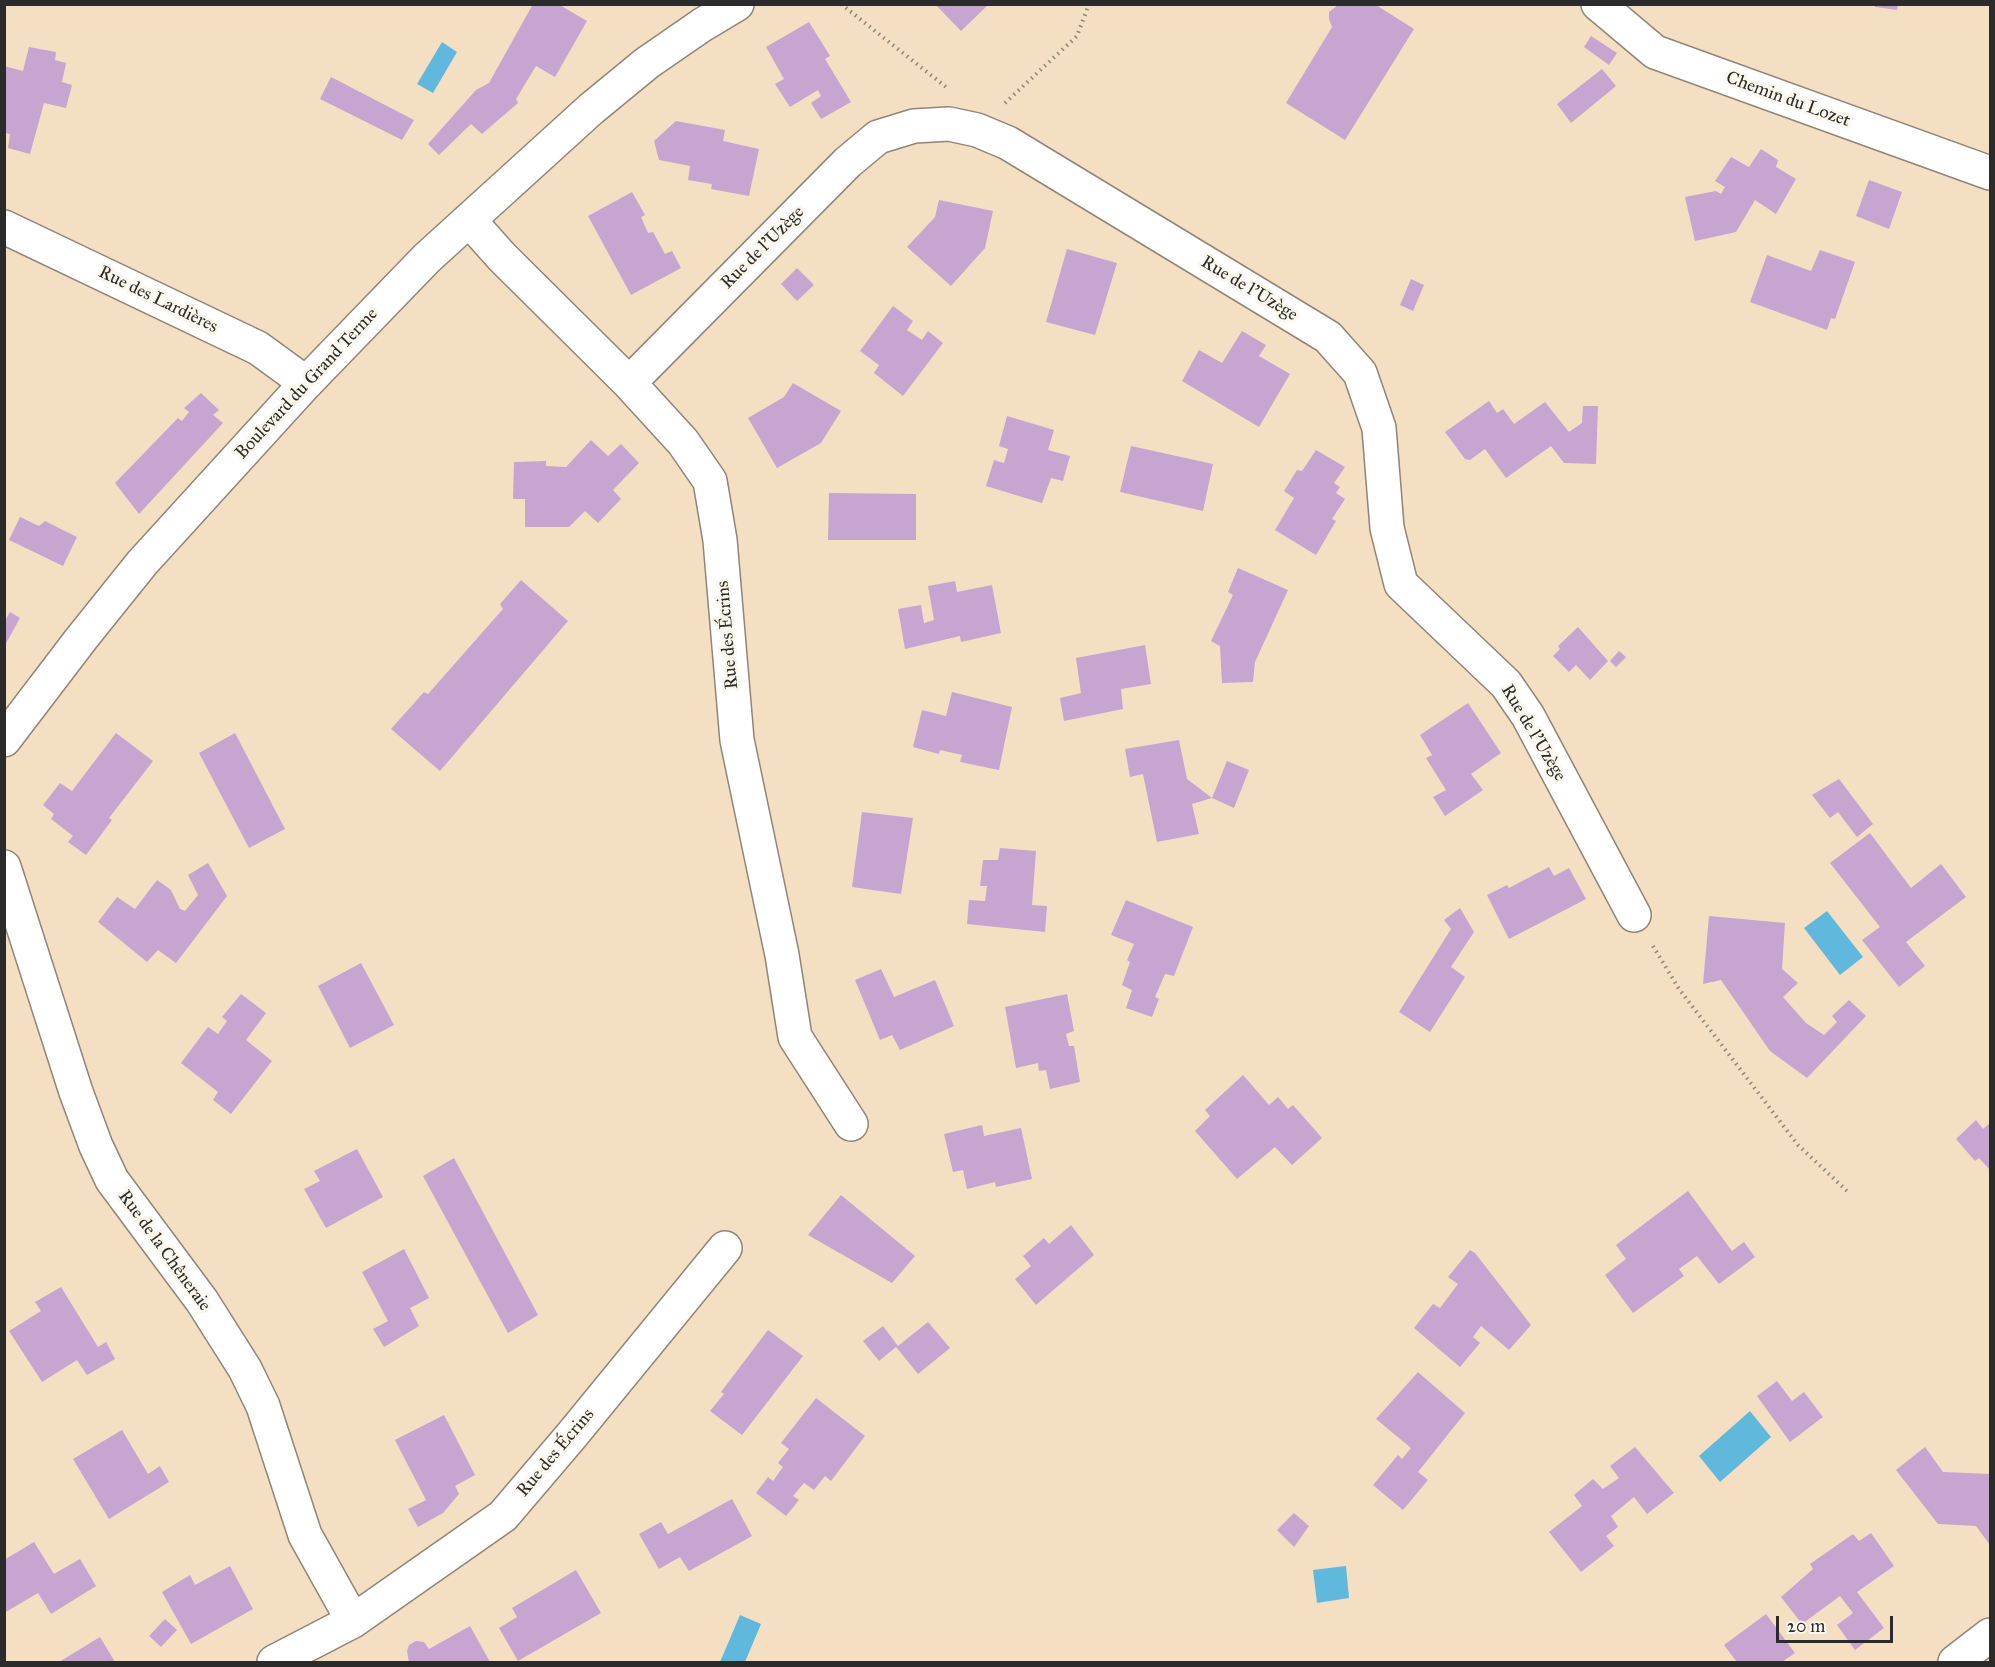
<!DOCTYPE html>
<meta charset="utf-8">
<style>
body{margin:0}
#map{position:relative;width:1995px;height:1667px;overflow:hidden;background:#f4dfc3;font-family:"IM FELL Great Primer",serif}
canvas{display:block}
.frame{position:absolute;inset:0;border:6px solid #2b2b2b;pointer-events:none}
.scale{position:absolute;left:1776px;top:1616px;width:117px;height:27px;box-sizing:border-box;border:3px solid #2b2b2b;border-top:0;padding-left:8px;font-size:18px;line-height:21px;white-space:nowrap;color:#2b2b2b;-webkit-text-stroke:4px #fbf7ec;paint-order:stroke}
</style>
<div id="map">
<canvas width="1995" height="1667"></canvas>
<div class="frame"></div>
<div class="scale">20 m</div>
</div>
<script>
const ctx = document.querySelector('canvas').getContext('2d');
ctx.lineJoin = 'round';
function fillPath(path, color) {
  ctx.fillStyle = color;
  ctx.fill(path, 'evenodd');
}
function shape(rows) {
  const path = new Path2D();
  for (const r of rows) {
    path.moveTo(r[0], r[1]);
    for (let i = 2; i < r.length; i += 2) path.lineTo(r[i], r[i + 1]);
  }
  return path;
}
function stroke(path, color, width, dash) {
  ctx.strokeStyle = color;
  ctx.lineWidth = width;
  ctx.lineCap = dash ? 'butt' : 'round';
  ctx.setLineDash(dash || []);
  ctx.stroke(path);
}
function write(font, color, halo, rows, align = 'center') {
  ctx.font = font + ' "IM FELL Great Primer",serif';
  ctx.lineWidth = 6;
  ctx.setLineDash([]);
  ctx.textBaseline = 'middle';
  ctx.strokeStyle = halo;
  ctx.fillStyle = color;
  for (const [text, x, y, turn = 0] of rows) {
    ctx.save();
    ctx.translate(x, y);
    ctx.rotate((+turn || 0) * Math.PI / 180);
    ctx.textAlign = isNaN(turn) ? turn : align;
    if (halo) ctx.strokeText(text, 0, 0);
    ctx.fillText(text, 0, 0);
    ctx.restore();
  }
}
fillPath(shape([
 [442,42,457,52,433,93,417,84],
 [1827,911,1863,957,1840,975,1804,928],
 [1750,1411,1771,1437,1720,1482,1699,1456],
 [1346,1566,1349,1598,1317,1603,1313,1570],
 [740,1615,761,1624,745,1662,720,1662]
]), '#60b9dd');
fillPath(shape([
 [533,4,558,4,587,21,555,77,536,66,516,99,518,103,482,134,471,124,439,155,428,144,476,90,489,83],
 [935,4,989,4,961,31],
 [1875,4,1898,4,1897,10,1875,7],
 [1338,5,1376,5,1414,29,1345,140,1286,103,1332,27,1329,19,1329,12],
 [809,22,830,56,825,59,851,102,821,119,811,103,821,96,818,90,790,107,775,84,784,79,766,47],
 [1591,36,1617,53,1609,65,1584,47],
 [29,47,56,52,55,60,66,63,62,82,72,85,66,108,44,103,30,154,8,148,10,134,4,133,4,66,23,71],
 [1602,69,1616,86,1571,123,1557,104],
 [331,77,414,120,402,140,320,99],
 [676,121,725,130,723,141,759,149,749,196,711,189,712,184,688,180,690,166,659,160,654,141],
 [1761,149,1778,160,1776,167,1796,179,1776,214,1755,200,1736,232,1695,241,1685,197,1716,191,1721,194,1725,187,1715,181,1731,157,1749,167],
 [1869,180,1902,192,1889,229,1856,216],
 [632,192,645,215,641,217,648,233,653,232,665,254,672,251,681,268,631,295,588,216],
 [939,200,993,211,985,248,951,286,907,247,935,217],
 [1067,249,1117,263,1095,335,1046,322],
 [1820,250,1855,262,1835,319,1831,318,1827,330,1750,302,1767,255,1811,271],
 [797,268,814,285,797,301,781,284],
 [1411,279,1424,285,1413,311,1400,305],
 [893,306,913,321,907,330,922,340,928,331,943,343,903,396,874,373,879,365,860,351],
 [1242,331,1266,345,1259,356,1290,374,1259,427,1182,381,1199,350,1222,363],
 [793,383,841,411,821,443,777,468,748,418,784,397],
 [201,393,219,410,213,415,223,423,139,514,115,483,178,418,182,421,189,412,184,408],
 [1489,401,1497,413,1503,409,1514,424,1545,402,1569,432,1582,423,1583,406,1598,406,1596,464,1564,463,1551,446,1506,478,1485,449,1470,460,1465,459,1445,432],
 [1007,416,1054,430,1048,450,1070,456,1063,481,1051,478,1042,503,986,486,994,460,1004,463,1008,449,999,446],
 [591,440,608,456,621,444,639,463,613,490,621,499,598,523,585,511,569,527,525,527,525,499,513,499,514,462,546,461,546,466,566,467],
 [1131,446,1213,464,1203,511,1120,492],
 [1316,450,1345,467,1334,483,1340,487,1336,493,1345,499,1332,519,1336,521,1316,555,1275,530,1294,498,1284,491,1297,470,1302,471],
 [829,493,916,494,916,540,828,540],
 [20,517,39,526,45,521,77,537,63,566,9,540],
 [1238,568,1288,590,1255,662,1253,682,1222,683,1220,646,1211,641,1233,595,1228,592],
 [521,580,568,621,440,771,391,729,424,692,428,694,503,609,500,604],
 [955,581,957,592,992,585,1001,633,961,642,960,636,905,649,898,609,921,605,924,623,934,620,928,586],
 [10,612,20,618,4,647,4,618,6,619],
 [1578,627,1608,661,1590,680,1576,665,1569,672,1553,656,1560,649,1558,646],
 [1145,645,1151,684,1121,689,1123,709,1064,721,1060,698,1081,693,1076,658],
 [1619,651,1626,657,1616,667,1610,661],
 [952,692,1012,707,999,770,960,762,962,755,940,750,939,754,913,747,922,710,946,716],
 [1468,703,1501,753,1471,774,1483,790,1445,816,1433,797,1446,790,1426,758,1432,755,1420,735],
 [116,733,153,761,109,818,112,820,86,855,68,842,73,836,51,819,54,814,43,805,60,783,72,791],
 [235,733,285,829,249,848,199,753],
 [1179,740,1187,779,1212,798,1192,804,1199,834,1157,842,1143,774,1130,777,1125,749],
 [1227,761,1249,770,1234,808,1212,798],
 [1839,779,1873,824,1857,837,1838,812,1830,818,1812,795],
 [862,812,913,818,901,894,852,887],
 [1870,833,1911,888,1941,864,1966,897,1906,942,1925,966,1899,987,1862,940,1880,927,1830,863],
 [1000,848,1036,851,1032,905,1047,906,1045,932,967,924,969,900,985,901,987,886,980,886,983,860,998,860],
 [208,863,227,896,176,963,158,950,147,962,98,922,117,897,135,909,157,880,171,890,180,909,185,911,198,895,188,875],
 [1549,867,1554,876,1569,868,1586,899,1509,939,1487,895,1507,885,1509,888],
 [1126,900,1193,927,1174,976,1165,974,1155,997,1159,999,1152,1017,1126,1008,1132,990,1122,985,1130,962,1127,960,1134,944,1111,935],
 [1460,908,1474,932,1451,967,1465,977,1430,1032,1399,1012,1451,929,1444,920],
 [1709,916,1785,923,1782,969,1798,983,1783,997,1806,1023,1824,1035,1837,1022,1832,1016,1849,1000,1866,1016,1807,1078,1770,1051,1721,980,1703,984],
 [361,963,394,1025,350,1048,318,986],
 [881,969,894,997,935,980,954,1026,900,1050,892,1035,880,1040,855,980],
 [241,994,266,1013,246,1040,272,1061,231,1114,213,1100,218,1092,181,1063,208,1027,218,1034,227,1021,222,1017],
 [1067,994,1074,1031,1066,1034,1069,1046,1074,1046,1080,1082,1050,1089,1046,1070,1039,1071,1038,1063,1016,1068,1005,1007],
 [1243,1075,1269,1105,1278,1097,1288,1109,1293,1105,1322,1138,1292,1165,1275,1147,1237,1179,1195,1131,1210,1116,1205,1110],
 [1976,1120,1983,1129,1990,1123,1990,1170,1979,1158,1975,1161,1956,1139],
 [982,1125,984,1136,1021,1128,1032,1179,996,1187,995,1182,967,1189,963,1170,953,1172,944,1134],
 [357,1149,383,1197,326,1228,304,1189,320,1181,314,1171],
 [454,1158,538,1315,508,1333,423,1176],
 [1688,1191,1732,1251,1744,1242,1755,1257,1719,1284,1697,1256,1679,1269,1684,1276,1633,1313,1605,1275,1626,1259,1616,1245],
 [841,1195,915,1256,892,1283,808,1235],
 [1071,1225,1094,1255,1036,1305,1015,1279,1031,1266,1023,1256,1044,1238,1049,1244],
 [404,1249,429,1298,410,1308,419,1326,384,1347,373,1329,388,1321,362,1272],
 [1470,1250,1475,1253,1531,1325,1509,1350,1481,1326,1473,1337,1480,1343,1460,1367,1414,1328,1433,1304,1440,1308,1458,1284,1448,1277],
 [61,1287,98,1347,106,1342,115,1359,87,1375,77,1360,42,1382,9,1331,41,1311,35,1302],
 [928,1322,950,1348,918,1374,896,1347,879,1361,863,1341,883,1326,898,1346],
 [768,1330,803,1356,742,1435,710,1411,724,1394,721,1392],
 [1418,1372,1465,1413,1418,1472,1428,1480,1403,1510,1373,1485,1398,1455,1402,1459,1411,1448,1376,1419],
 [1777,1381,1792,1401,1804,1392,1823,1417,1790,1442,1757,1396],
 [816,1398,865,1436,831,1481,825,1476,814,1490,804,1483,793,1496,799,1500,786,1516,756,1493,768,1477,773,1481,783,1467,778,1463,789,1449,781,1443],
 [444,1415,475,1475,455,1486,459,1494,443,1513,418,1527,408,1509,426,1500,395,1440],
 [122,1430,148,1474,160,1466,169,1482,109,1519,73,1459],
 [1635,1447,1674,1493,1647,1514,1634,1497,1611,1516,1618,1527,1606,1536,1614,1546,1581,1572,1549,1532,1582,1506,1574,1495,1593,1479,1603,1489,1619,1478,1610,1466],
 [1925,1447,1943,1472,1990,1474,1990,1545,1976,1526,1938,1524,1896,1470],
 [732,1499,752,1536,689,1571,680,1557,659,1569,639,1534,661,1522,668,1534],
 [1294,1513,1309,1526,1294,1547,1277,1530],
 [1871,1533,1894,1566,1857,1592,1884,1628,1855,1650,1837,1625,1853,1613,1840,1596,1802,1624,1781,1597,1813,1569,1810,1564,1853,1534,1859,1541],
 [34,1542,54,1574,80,1559,96,1586,51,1614,38,1593,4,1613,4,1560],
 [230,1566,253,1609,191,1644,162,1592,190,1575,195,1585],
 [576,1570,601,1613,518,1661,499,1628,517,1617,512,1608],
 [1766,1614,1795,1653,1782,1662,1737,1662,1724,1645],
 [165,1619,177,1630,161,1647,149,1636],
 [470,1626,490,1662,409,1662,407,1651,409,1645,416,1641,424,1642,429,1649],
 [100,1637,115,1662,59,1662]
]), '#c8a4d1');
const minor = shape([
 [1598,4,1655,52,1990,173],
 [469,220,502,257,629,383,683,442,710,481,720,540,737,740,782,955,795,1037,851,1124],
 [4,227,258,348,306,383],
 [629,383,848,162,878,137,914,126,949,124,977,130,1008,143,1328,337,1360,373,1379,428,1387,528,1401,584,1506,684,1528,716,1634,915],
 [4,867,76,1092,96,1146,112,1180,202,1301,245,1369,263,1406,305,1535,353,1621],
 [274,1662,353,1621,503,1516,572,1435,725,1248],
 [1955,1662,1990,1635]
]);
const tertiary = shape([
 [4,740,81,639,142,563,306,383,427,258,591,109,647,63,702,25,737,4]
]);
stroke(minor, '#908577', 36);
stroke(tertiary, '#908577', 36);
stroke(shape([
 [841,4,946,87],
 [1005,103,1077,36,1089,4],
 [1653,946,1679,989,1798,1145,1847,1191]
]), '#908577', 4, [1.5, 4.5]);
stroke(minor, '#fff', 33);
stroke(tertiary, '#fff', 33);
write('18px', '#2b2b2b', '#fbf7ec', [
 ["Chemin du Lozet",1788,100,20],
 ["Rue de l'Uzège",763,248,-45],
 ["Rue de l'Uzège",1249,289,31],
 ["Rue des Lardières",158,300,26],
 ["Boulevard du Grand Terme",307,384,-47],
 ["Rue des Écrins",728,635,-95],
 ["Rue de l'Uzège",1533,733,59],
 ["Rue de la Chêneraie",164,1251,54],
 ["Rue des Écrins",556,1453,-50]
]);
</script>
